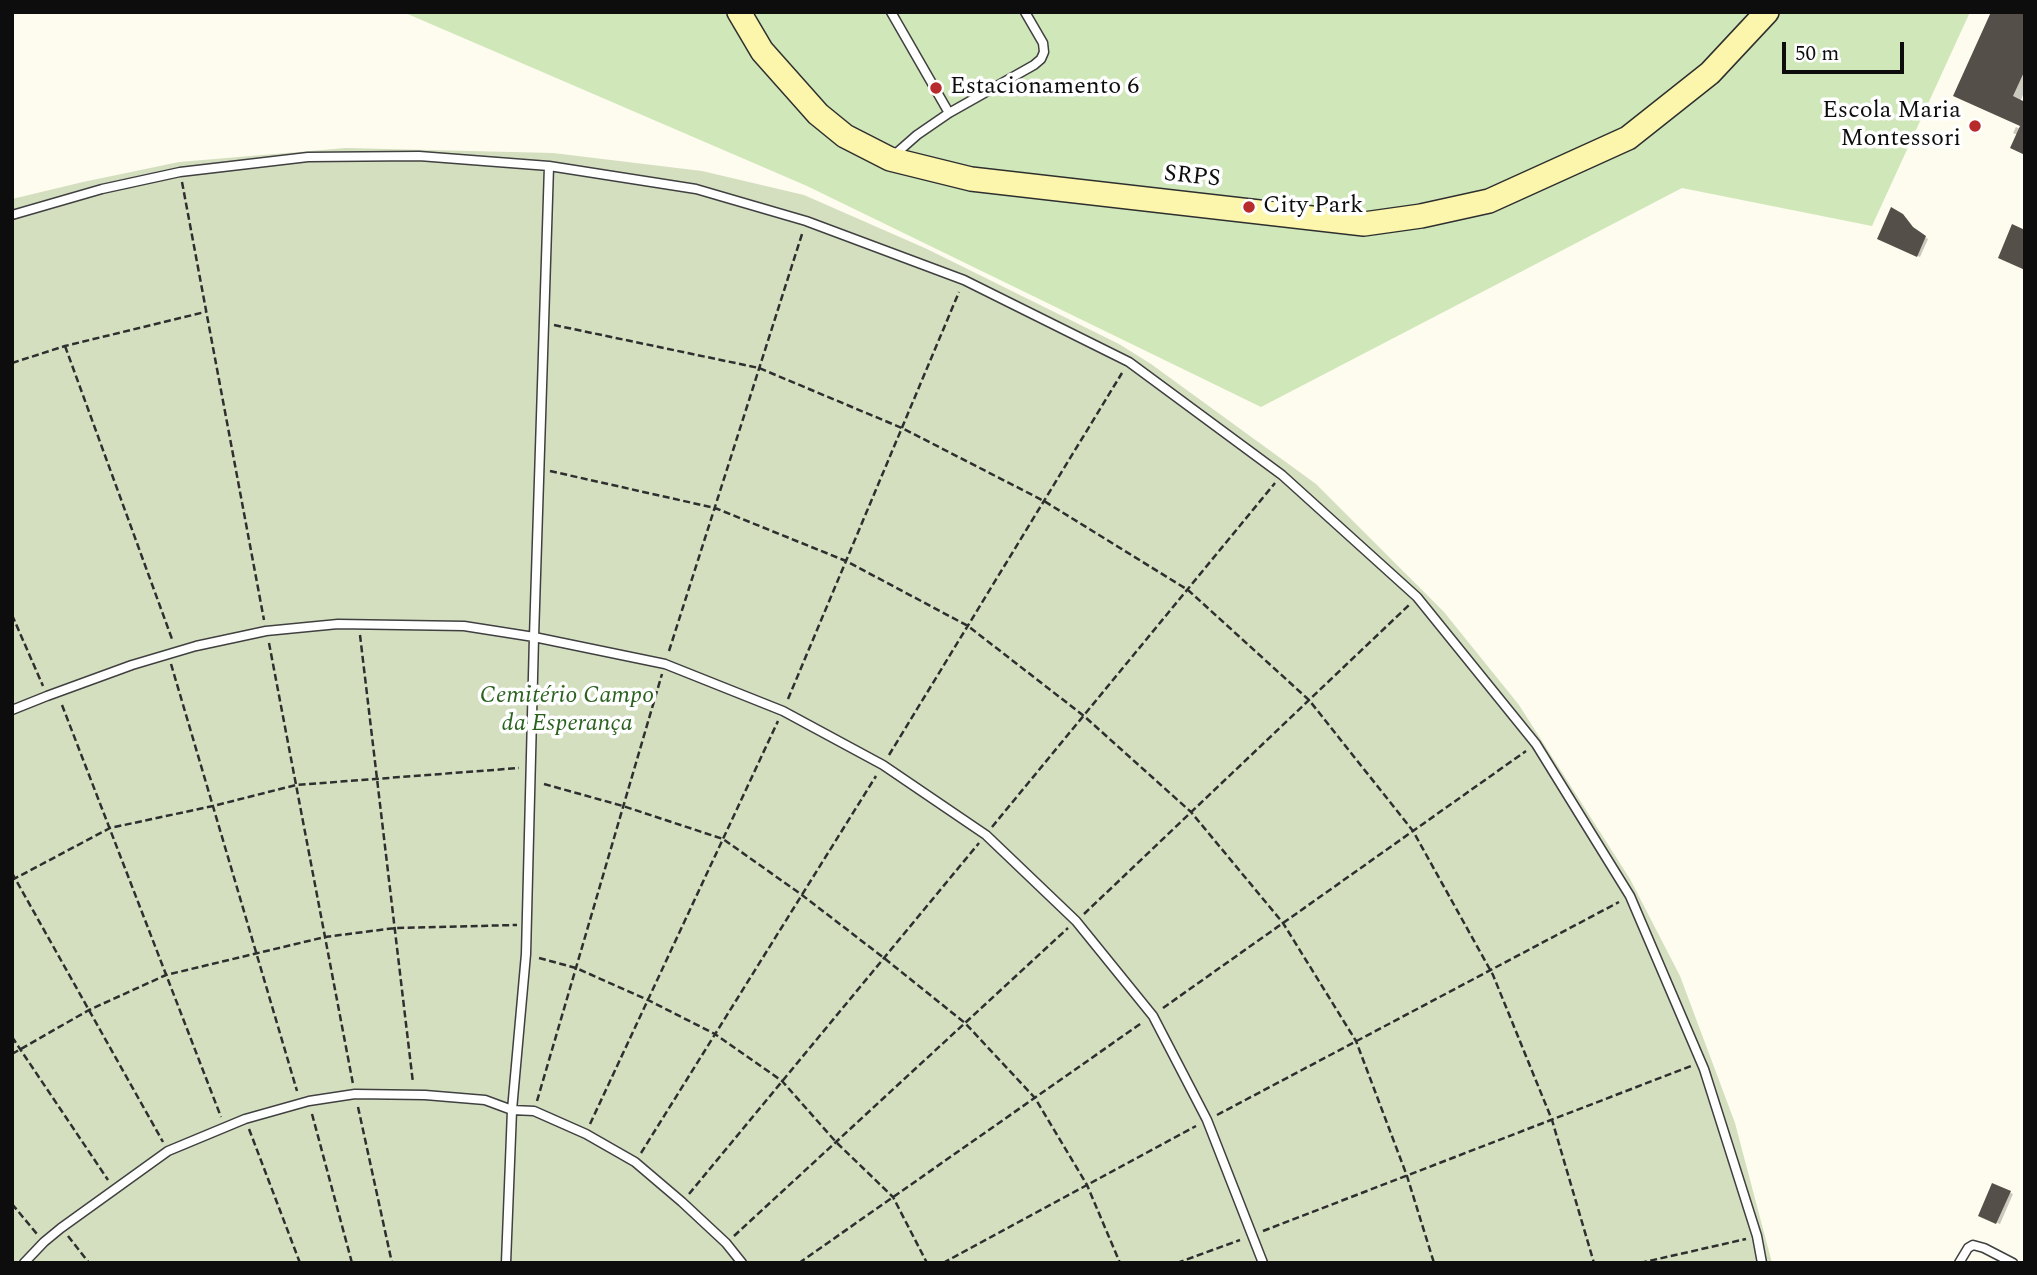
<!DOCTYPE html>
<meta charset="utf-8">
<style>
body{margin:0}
#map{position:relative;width:2037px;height:1275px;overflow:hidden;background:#fefcee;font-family:Spectral,serif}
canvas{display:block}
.frame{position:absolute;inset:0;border:14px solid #0d0d0d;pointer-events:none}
.scale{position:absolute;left:1782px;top:42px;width:122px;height:32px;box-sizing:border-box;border:4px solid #0d0d0d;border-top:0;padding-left:9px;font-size:21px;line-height:24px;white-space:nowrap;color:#0d0d0d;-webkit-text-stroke:5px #fff;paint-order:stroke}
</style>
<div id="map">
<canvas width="2037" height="1275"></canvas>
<div class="frame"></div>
<div class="scale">50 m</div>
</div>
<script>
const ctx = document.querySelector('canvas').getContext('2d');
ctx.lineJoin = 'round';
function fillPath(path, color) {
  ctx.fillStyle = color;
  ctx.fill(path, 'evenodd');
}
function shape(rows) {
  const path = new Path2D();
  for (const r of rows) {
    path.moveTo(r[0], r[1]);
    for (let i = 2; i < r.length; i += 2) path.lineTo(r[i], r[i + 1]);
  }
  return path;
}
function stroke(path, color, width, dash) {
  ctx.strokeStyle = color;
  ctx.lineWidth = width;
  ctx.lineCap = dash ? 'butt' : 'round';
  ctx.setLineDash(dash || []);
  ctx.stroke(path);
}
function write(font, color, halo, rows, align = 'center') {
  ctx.font = font + ' Spectral,serif';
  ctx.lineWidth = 7;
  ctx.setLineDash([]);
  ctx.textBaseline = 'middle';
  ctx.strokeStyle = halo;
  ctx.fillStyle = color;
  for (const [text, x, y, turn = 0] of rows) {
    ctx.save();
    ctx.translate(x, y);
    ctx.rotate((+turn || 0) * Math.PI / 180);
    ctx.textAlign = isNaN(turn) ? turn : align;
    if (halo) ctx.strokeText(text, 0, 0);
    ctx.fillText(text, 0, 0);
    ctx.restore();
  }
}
fillPath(shape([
 [403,12,1970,12,1872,226,1682,188,1261,407,807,186]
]), '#cfe7b9');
fillPath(shape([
 [346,148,553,153,702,171,804,195,927,249,1119,344,1151,364,1316,484,1444,612,1519,705,1630,879,1680,976,1735,1123,1772,1263,12,1263,12,199,83,182,179,162]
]), '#d4dfc0');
fillPath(shape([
 [1994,12,2025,12,2025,90,2020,102,2025,104,2025,154,2012,147,2018,135,2013,133,2016,127,2023,130,2024,126,1956,95],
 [1906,218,1916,231,1928,239,1920,257,1879,238],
 [1993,1185,2013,1194,2000,1224,1980,1215]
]), '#0003');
fillPath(shape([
 [1991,12,2025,12,2025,70,2013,96,2025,102,2025,155,2010,148,2020,126,1953,96],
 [1891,207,1903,214,1913,227,1926,236,1917,257,1877,239],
 [2012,224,2025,230,2025,270,1998,258],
 [1992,1183,2011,1191,1996,1224,1978,1216]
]), '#554f4a');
const service = shape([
 [891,12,949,113],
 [892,157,917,135,949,113,1034,65,1041,59,1044,52,1043,43,1025,12],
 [12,215,102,189,180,172,308,157,419,156,549,166,696,189,806,221,964,280,1129,362,1282,475,1417,597,1536,744,1630,896,1704,1069,1757,1236,1762,1263],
 [12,710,47,696,132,665,196,646,266,631,338,624,464,626,534,637,665,664,783,711,883,765,986,835,1076,921,1153,1016,1207,1120,1263,1263],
 [24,1263,44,1242,61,1228,168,1151,245,1119,309,1101,355,1094,425,1095,485,1100,512,1110,534,1111,586,1134,635,1162,682,1202,726,1243,742,1263],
 [506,1263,512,1110,526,954,534,637,549,166],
 [1959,1263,1968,1248,1973,1245,1984,1248,2013,1263]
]);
const secondary = shape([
 [739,12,762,51,818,114,845,136,890,159,971,179,1364,224,1421,216,1489,201,1628,138,1710,73,1767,12]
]);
stroke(service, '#404040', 11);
stroke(secondary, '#2f2f2f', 26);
stroke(shape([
 [182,182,264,620],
 [554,325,759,368,902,428,1044,501,1188,590,1309,700,1413,831,1493,975,1552,1120,1594,1263],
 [65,346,172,639],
 [12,363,65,346,205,312],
 [550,471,715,508,846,561,968,626,1084,716,1191,812,1283,923,1356,1041,1407,1176,1434,1263],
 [12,615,43,686],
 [360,635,413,1083],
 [269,643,353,1084],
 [669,651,803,231],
 [171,664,297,1091],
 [788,699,959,292],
 [62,705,221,1117],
 [889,755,1122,373],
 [544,784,623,806,723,839,802,895,884,958,965,1023,1035,1098,1087,1185,1120,1263],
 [992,827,1275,483],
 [12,873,163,1142],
 [12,880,110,828,213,806,296,785,519,768],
 [1084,914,1409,605],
 [539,958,576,968,648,1000,715,1034,782,1081,836,1142,893,1197,927,1263],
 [1163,1008,1526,751],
 [12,1037,108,1180],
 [12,1054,89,1010,166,975,325,937,395,928,517,925],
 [537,1101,662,674],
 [358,1107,392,1263],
 [312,1114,352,1263],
 [1217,1115,1619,902],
 [590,1124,778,721],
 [249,1129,300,1263],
 [641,1153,876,776],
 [689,1194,979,843],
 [12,1204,37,1234],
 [1263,1231,1691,1066],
 [68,1236,89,1263],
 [734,1236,1068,928],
 [799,1263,1143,1022],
 [943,1263,1196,1126],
 [1177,1263,1240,1240],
 [1640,1263,1746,1239]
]), '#2f2f2f', 2.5, [7, 3.5]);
stroke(service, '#fff', 8);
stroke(secondary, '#fbf6ac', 23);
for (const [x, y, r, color] of [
 [936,88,7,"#b72b2c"],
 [1975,126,7,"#b72b2c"],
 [1249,207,7,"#b72b2c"]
]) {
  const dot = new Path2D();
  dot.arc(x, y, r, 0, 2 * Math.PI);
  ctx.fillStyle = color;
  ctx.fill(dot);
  stroke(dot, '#fff', 2.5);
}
write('24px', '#0d0d0d', '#fff', [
 ["Estacionamento 6",950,88],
 ["Escola Maria",1961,112,"right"],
 ["Montessori",1961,140,"right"],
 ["City Park",1263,207]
], 'left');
write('24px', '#0d0d0d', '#fff', [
 ["SRPS",1192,178,6]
]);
write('italic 24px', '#2b6220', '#fff', [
 ["Cemitério Campo",567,697],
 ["da Esperança",567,725]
]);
</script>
